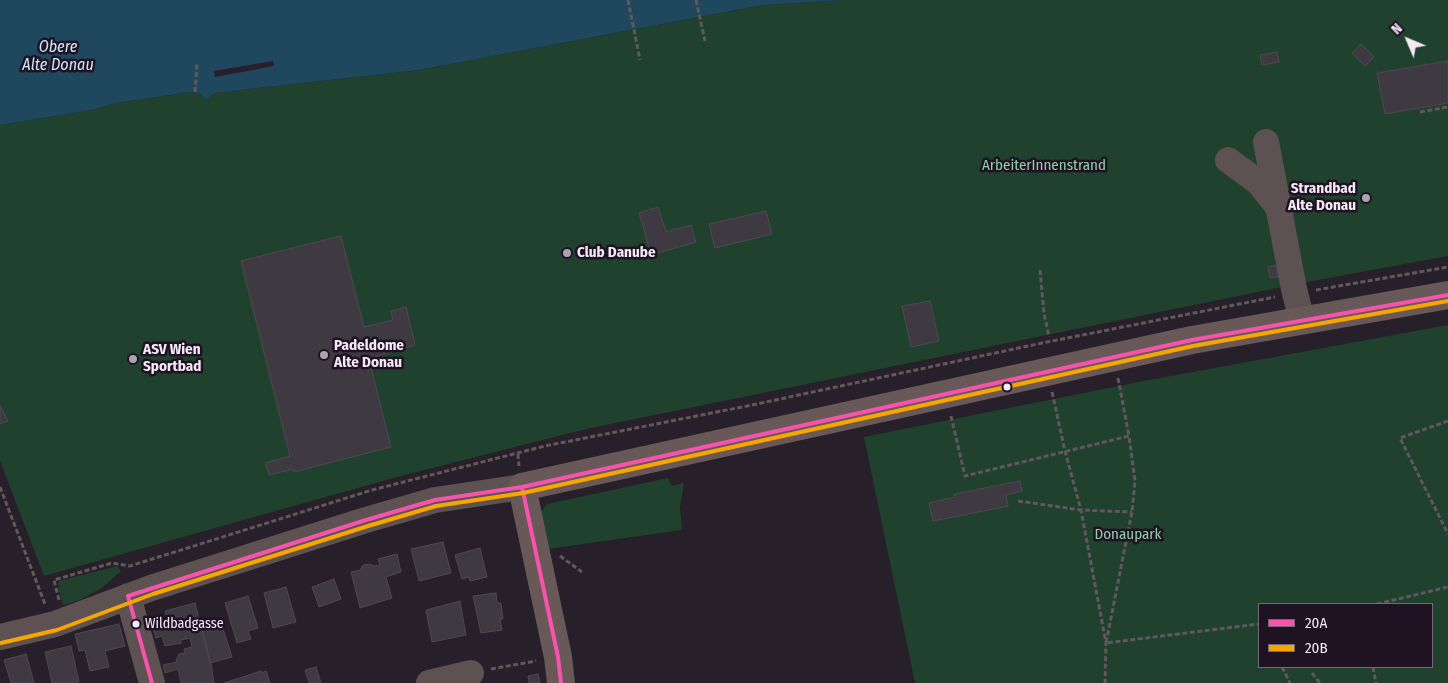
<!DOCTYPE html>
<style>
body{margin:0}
#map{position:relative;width:1448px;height:683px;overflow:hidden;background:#271f29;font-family:"Fira Sans Condensed",sans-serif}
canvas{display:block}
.legend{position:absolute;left:1258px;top:603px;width:175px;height:65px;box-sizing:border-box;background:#1f1223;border:1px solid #746877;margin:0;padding:6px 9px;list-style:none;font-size:15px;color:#f4eaf6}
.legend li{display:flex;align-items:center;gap:10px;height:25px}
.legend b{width:25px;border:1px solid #746877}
.north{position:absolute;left:1383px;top:15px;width:50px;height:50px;-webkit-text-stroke:4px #1f1223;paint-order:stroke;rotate:315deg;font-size:14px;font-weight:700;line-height:20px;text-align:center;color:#f4eaf6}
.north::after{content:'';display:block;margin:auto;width:18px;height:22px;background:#f4eaf6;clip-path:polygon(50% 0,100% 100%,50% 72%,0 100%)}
</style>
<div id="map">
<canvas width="1448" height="683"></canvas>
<ul class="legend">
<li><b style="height:6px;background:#f653ac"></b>20A</li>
<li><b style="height:6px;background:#f7a600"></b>20B</li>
</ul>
<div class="north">N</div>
</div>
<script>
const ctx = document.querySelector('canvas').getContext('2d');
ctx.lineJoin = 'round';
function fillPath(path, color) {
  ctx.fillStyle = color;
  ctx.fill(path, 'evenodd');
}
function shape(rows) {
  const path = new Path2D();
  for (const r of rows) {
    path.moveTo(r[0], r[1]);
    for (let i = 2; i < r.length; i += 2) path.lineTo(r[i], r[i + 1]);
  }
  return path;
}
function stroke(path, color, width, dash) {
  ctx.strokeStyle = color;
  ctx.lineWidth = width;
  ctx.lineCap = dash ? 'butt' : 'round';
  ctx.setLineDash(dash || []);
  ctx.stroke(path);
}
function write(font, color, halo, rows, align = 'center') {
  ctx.font = font + ' "Fira Sans Condensed",sans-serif';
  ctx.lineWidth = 5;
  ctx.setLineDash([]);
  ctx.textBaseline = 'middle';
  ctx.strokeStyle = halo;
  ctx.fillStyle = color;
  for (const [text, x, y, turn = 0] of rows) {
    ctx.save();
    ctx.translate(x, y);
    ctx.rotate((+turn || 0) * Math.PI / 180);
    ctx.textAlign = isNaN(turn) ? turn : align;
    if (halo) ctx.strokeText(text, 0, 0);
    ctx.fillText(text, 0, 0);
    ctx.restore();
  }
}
fillPath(shape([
 [845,0,1448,0,1448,256,1302,283,586,429,401,476,44,576,0,461,0,125,92,110,116,103,191,92,199,93,207,100,214,93,419,70,763,5],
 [1448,325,1448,683,915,683,864,437,1149,380],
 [1259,604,1432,604,1432,667,1259,667],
 [668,478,672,486,684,483,680,507,682,530,548,549,541,512,547,504],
 [117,566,121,571,102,588,80,600,63,605,58,588,59,581]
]), '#1f412d');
fillPath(shape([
 [0,0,845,0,763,5,419,70,214,93,207,100,199,93,191,92,116,103,92,110,0,125]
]), '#1f475d');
fillPath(shape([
 [273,61,274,66,215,77,214,71]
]), '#271f29');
const building = shape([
 [1361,44,1374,57,1365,66,1352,53,1361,44],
 [1277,52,1279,62,1262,65,1260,55,1277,52],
 [1448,61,1448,103,1385,114,1377,73,1448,61],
 [658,207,666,232,691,225,696,242,651,255,639,213,658,207],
 [766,211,772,234,715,248,709,224,766,211],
 [341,236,364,327,393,320,391,311,406,307,415,345,369,359,391,447,294,472,293,469,269,475,265,463,290,456,241,261,341,236],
 [1275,265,1278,277,1270,278,1268,267,1275,265],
 [930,301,939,341,911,347,902,306,930,301],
 [0,406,8,421,0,424,0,406],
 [1020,481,1022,491,1006,495,1008,506,933,521,929,503,955,497,954,494,1020,481],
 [443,542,451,573,419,581,411,549,443,542],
 [480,548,487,577,470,581,469,577,462,579,455,555,480,548],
 [397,554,401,572,386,577,392,598,360,608,351,572,360,570,363,565,370,564,374,566,380,565,378,559,397,554],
 [334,579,341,599,319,607,312,587,334,579],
 [286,587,296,622,273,628,264,593,286,587],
 [496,593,497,603,501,603,503,619,500,619,502,630,481,633,473,596,496,593],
 [248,596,258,628,248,631,251,639,237,643,225,603,248,596],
 [460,601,466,635,432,642,426,610,460,601],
 [195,603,211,664,214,683,181,683,178,669,165,673,163,665,177,662,176,660,179,654,185,653,184,649,192,647,190,638,181,640,181,643,165,646,162,636,156,638,151,622,159,619,160,625,168,622,165,611,195,603],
 [212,620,215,628,222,626,232,657,210,663,200,624,212,620],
 [119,624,125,646,105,651,109,667,90,671,85,650,79,651,75,634,119,624],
 [71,646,79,682,52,683,45,652,71,646],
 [26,654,34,683,11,683,4,660,26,654],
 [316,667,321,683,309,683,305,670,316,667],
 [261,671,262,673,266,671,270,683,224,683,261,671],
 [538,674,540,683,529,683,528,676,538,674]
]);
fillPath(building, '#3f3941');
stroke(building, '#4f4851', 1);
stroke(shape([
 [628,0,640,60],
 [696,0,705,41],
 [195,92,197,64],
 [1420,112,1448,107],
 [1040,270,1044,313,1049,337],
 [1316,290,1448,267],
 [1118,378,1129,436],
 [1052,392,1065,451,1081,510,1106,643,1105,683],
 [951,416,965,476,1129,436,1135,481,1132,512,1106,643,1259,624],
 [1448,421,1400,438,1448,534],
 [518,454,519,466],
 [0,487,45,604],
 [1018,501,1081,510,1132,512],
 [560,556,582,572],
 [59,600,54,580,112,563,130,566,372,490,545,446,752,405,1042,343,1275,297],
 [1377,604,1448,587],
 [1282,667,1290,683],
 [1373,667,1376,683],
 [491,669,536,661],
 [1312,673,1320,683]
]), '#62585b', 3, [5, 2.5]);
stroke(shape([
 [1266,142,1294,289,1302,321],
 [1228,160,1258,182,1278,207],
 [128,596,152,683],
 [0,637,55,624,151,588,366,520,435,500,522,487],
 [429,683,471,673]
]), '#5d5152', 26);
stroke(shape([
 [561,683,558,657,522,487,1192,340,1448,295]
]), '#695858', 28);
stroke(shape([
 [522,487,558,657,561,683],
 [128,596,366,520,435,500,522,487,1192,340,1448,295],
 [128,596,152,683]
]), '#f653ac', 4);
stroke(shape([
 [1,643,57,630,153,594,368,526,436,506,523,493,1193,346,1448,301]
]), '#f7a600', 4);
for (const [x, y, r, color] of [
 [1366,198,5,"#aca3ae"],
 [567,253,5,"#aca3ae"],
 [324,355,5,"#aca3ae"],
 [133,359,5,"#aca3ae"],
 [1007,387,4.5,"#f4eaf6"],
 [136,624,4.5,"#f4eaf6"]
]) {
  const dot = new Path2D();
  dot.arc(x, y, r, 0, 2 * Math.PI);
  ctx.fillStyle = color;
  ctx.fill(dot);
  stroke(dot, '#1f1223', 2);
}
write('14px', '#f4eaf6', '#1f1223', [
 ["Wildbadgasse",145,624]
], 'left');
write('15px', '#8ed1a4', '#1f1223', [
 ["ArbeiterInnenstrand",1044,166],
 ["Donaupark",1128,535]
]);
write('bold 15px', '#f4eaf6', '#1f1223', [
 ["Strandbad",1356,189,"right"],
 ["Alte Donau",1356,206,"right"],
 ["Club Danube",577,253],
 ["Padeldome",334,346],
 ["Alte Donau",334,363],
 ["ASV Wien",143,350],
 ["Sportbad",143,367]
], 'left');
write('italic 16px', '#cce8f8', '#1f1223', [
 ["Obere",58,48],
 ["Alte Donau",58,66]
]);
</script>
